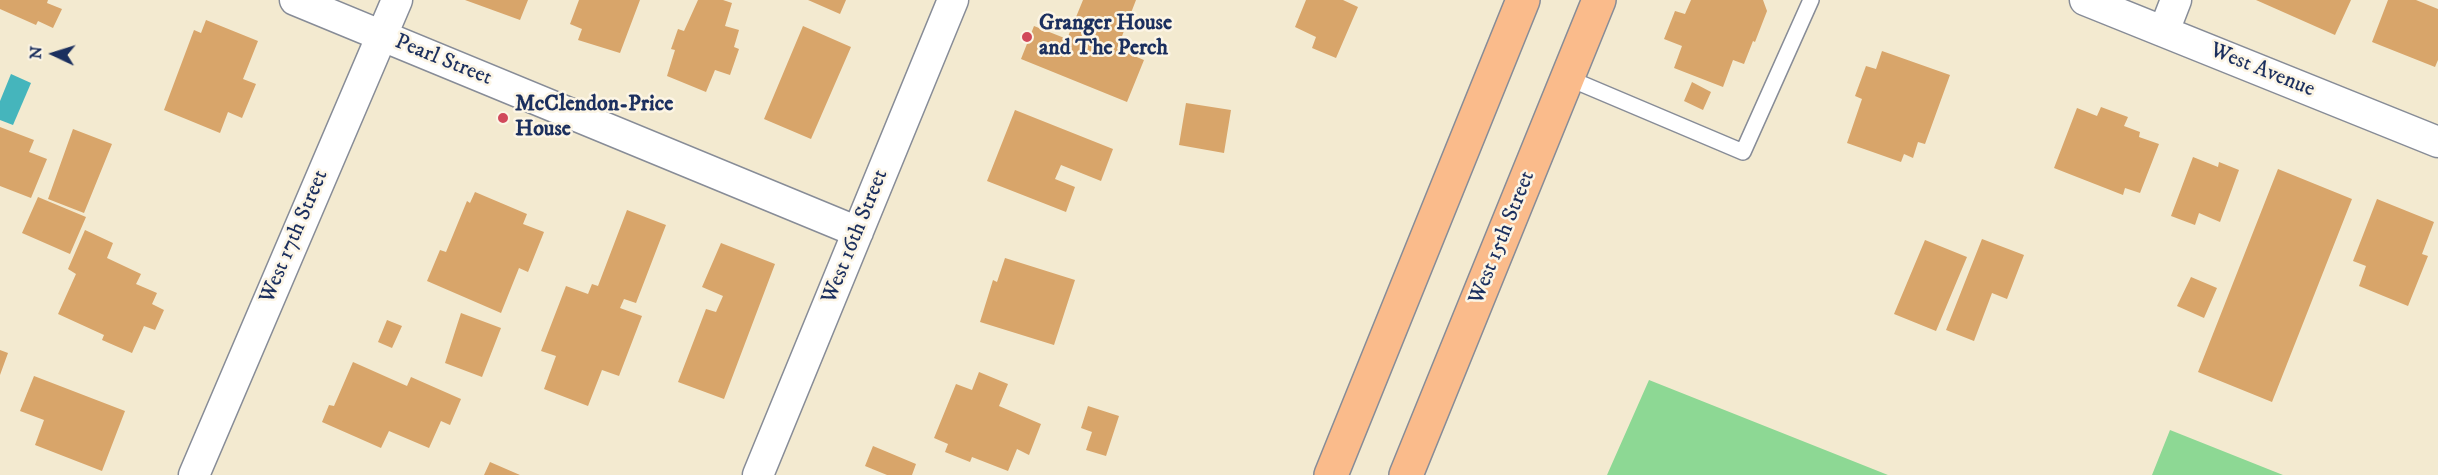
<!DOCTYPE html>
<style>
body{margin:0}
#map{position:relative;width:2438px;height:475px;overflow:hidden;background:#f3ead0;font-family:"IM FELL DW Pica",serif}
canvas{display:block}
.north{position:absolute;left:24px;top:24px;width:60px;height:60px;-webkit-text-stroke:4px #fcf5e5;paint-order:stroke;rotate:274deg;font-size:16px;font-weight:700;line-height:24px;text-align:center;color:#1b2f5e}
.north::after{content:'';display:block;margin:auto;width:21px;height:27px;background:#1b2f5e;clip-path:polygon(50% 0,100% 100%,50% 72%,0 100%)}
</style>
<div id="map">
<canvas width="2438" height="475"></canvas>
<div class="north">N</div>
</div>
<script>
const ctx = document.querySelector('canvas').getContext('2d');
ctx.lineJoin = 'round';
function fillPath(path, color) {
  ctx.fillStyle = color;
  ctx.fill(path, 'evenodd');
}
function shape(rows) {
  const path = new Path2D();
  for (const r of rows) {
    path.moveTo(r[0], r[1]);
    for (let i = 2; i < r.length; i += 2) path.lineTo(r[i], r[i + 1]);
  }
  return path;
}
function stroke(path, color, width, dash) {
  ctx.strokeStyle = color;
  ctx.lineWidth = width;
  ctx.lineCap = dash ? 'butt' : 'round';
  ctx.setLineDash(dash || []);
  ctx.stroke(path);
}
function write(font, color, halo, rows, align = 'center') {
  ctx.font = font + ' "IM FELL DW Pica",serif';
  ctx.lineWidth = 5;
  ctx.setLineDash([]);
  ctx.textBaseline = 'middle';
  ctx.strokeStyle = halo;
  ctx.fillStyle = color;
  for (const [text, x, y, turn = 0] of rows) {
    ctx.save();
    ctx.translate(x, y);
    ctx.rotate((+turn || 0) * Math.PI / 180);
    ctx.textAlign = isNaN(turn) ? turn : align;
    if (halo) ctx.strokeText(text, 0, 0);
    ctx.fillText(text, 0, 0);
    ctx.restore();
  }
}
fillPath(shape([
 [1649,380,1888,475,1607,475],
 [2170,430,2283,475,2152,475]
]), '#8dd894');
fillPath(shape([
 [11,74,31,83,13,125,0,120,0,101]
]), '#45b5bc');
fillPath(shape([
 [0,0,48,0,47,3,62,9,53,28,38,21,36,25,0,9],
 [465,0,528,0,520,20],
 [579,0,640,0,620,53,578,40,582,29,570,24],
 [698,0,723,0,732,3,725,26,739,30,734,47,739,49,730,75,715,70,706,92,667,76,675,50,671,49,678,29,684,31],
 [808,0,846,0,840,14],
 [1083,0,1136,0,1117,49,1144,60,1127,102,1021,59,1034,26,1067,39],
 [1306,0,1343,0,1358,7,1336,58,1312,48,1316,37,1295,27],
 [1691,0,1763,0,1767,11,1755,42,1753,41,1744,64,1733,60,1723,87,1674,68,1682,46,1664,39,1675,11,1685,14],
 [2256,0,2351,0,2335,35],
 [2388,0,2416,0,2438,9,2438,60,2435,67,2372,42],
 [206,20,258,41,243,79,256,84,242,118,228,112,220,133,164,110,194,30,201,33],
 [803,26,851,47,811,139,764,119],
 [1882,51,1950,75,1925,144,1918,142,1913,158,1904,154,1901,162,1847,143,1862,99,1855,96,1866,66,1876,69],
 [1692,82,1711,92,1703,110,1684,101],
 [1186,103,1231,110,1224,153,1179,145],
 [2101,107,2128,117,2124,126,2140,132,2139,137,2159,144,2140,193,2125,188,2123,195,2054,168,2077,108,2097,116],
 [1015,110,1113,149,1101,181,1061,165,1055,179,1075,187,1066,212,987,181],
 [0,127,34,140,29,152,47,159,31,198,0,186],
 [73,129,112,144,84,213,48,199],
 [2193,157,2218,167,2219,162,2239,170,2220,222,2199,213,2195,225,2171,216],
 [2278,169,2352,199,2272,402,2198,372],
 [475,192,527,214,523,224,544,232,528,272,519,268,501,313,427,281,440,250,446,252,467,201,470,203],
 [38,197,86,217,70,254,22,233],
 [2377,199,2434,222,2422,254,2428,256,2408,306,2359,286,2366,266,2353,261],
 [627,210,666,225,636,303,624,299,620,308,642,316,619,376,602,370,588,406,544,389,556,356,541,351,566,286,588,294,592,284,598,286],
 [85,230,113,243,107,258,141,274,136,284,157,293,152,304,164,310,155,330,144,326,132,353,102,340,104,335,58,314,76,274,68,269],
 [1982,239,2024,255,2007,299,1992,293,1974,341,1946,330],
 [1925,240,1967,257,1936,331,1894,314],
 [721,243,775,264,724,399,678,382,706,309,716,312,723,296,702,287],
 [1005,258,1075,280,1054,345,980,322,993,280,997,282],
 [2191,277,2217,288,2204,318,2177,306],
 [461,313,501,328,482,377,445,363],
 [387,320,402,326,392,348,378,342],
 [0,350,8,353,0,375],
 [353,362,407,386,411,377,461,399,450,425,441,421,429,448,389,431,381,448,322,422,329,405,334,406],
 [979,372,1008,384,999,406,1041,424,1029,455,1017,449,1008,471,972,457,970,462,945,452,948,444,934,438,956,384,972,390],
 [34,376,125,411,102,471,35,445,44,420,20,411],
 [1088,406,1119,416,1106,456,1086,450,1092,432,1081,428],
 [873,446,916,464,912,475,887,475,865,466],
 [490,462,520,475,484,475]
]), '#d8a56a');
const lane = shape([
 [1568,78,1743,152,1811,0]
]);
const street = shape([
 [295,0,858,232],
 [2085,0,2438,142],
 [2164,31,2176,0],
 [194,475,397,0],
 [758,475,953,0]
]);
const primary = shape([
 [1331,475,1523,0],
 [1406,475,1599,0]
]);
stroke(lane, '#878c97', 18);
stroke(street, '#878c97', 33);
stroke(primary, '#878c97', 36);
stroke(lane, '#fff', 15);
stroke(street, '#fff', 30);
stroke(primary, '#fabb8b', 33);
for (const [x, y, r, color] of [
 [1027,37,6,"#d1495b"],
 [503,118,6,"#d1495b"]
]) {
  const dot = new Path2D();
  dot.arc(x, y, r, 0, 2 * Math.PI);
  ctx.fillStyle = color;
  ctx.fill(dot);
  stroke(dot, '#fcf5e5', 2);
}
write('bold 22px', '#1b2f5e', '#fcf5e5', [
 ["Granger House",1039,24],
 ["and The Perch",1039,49],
 ["McClendon-Price",515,105],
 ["House",515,130]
], 'left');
write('22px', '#1b2f5e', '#fcf5e5', [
 ["Pearl Street",443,61,22],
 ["West Avenue",2262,71,22],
 ["West 17th Street",295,237,-67],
 ["West 16th Street",856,237,-68],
 ["West 15th Street",1503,238,-68]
]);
</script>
